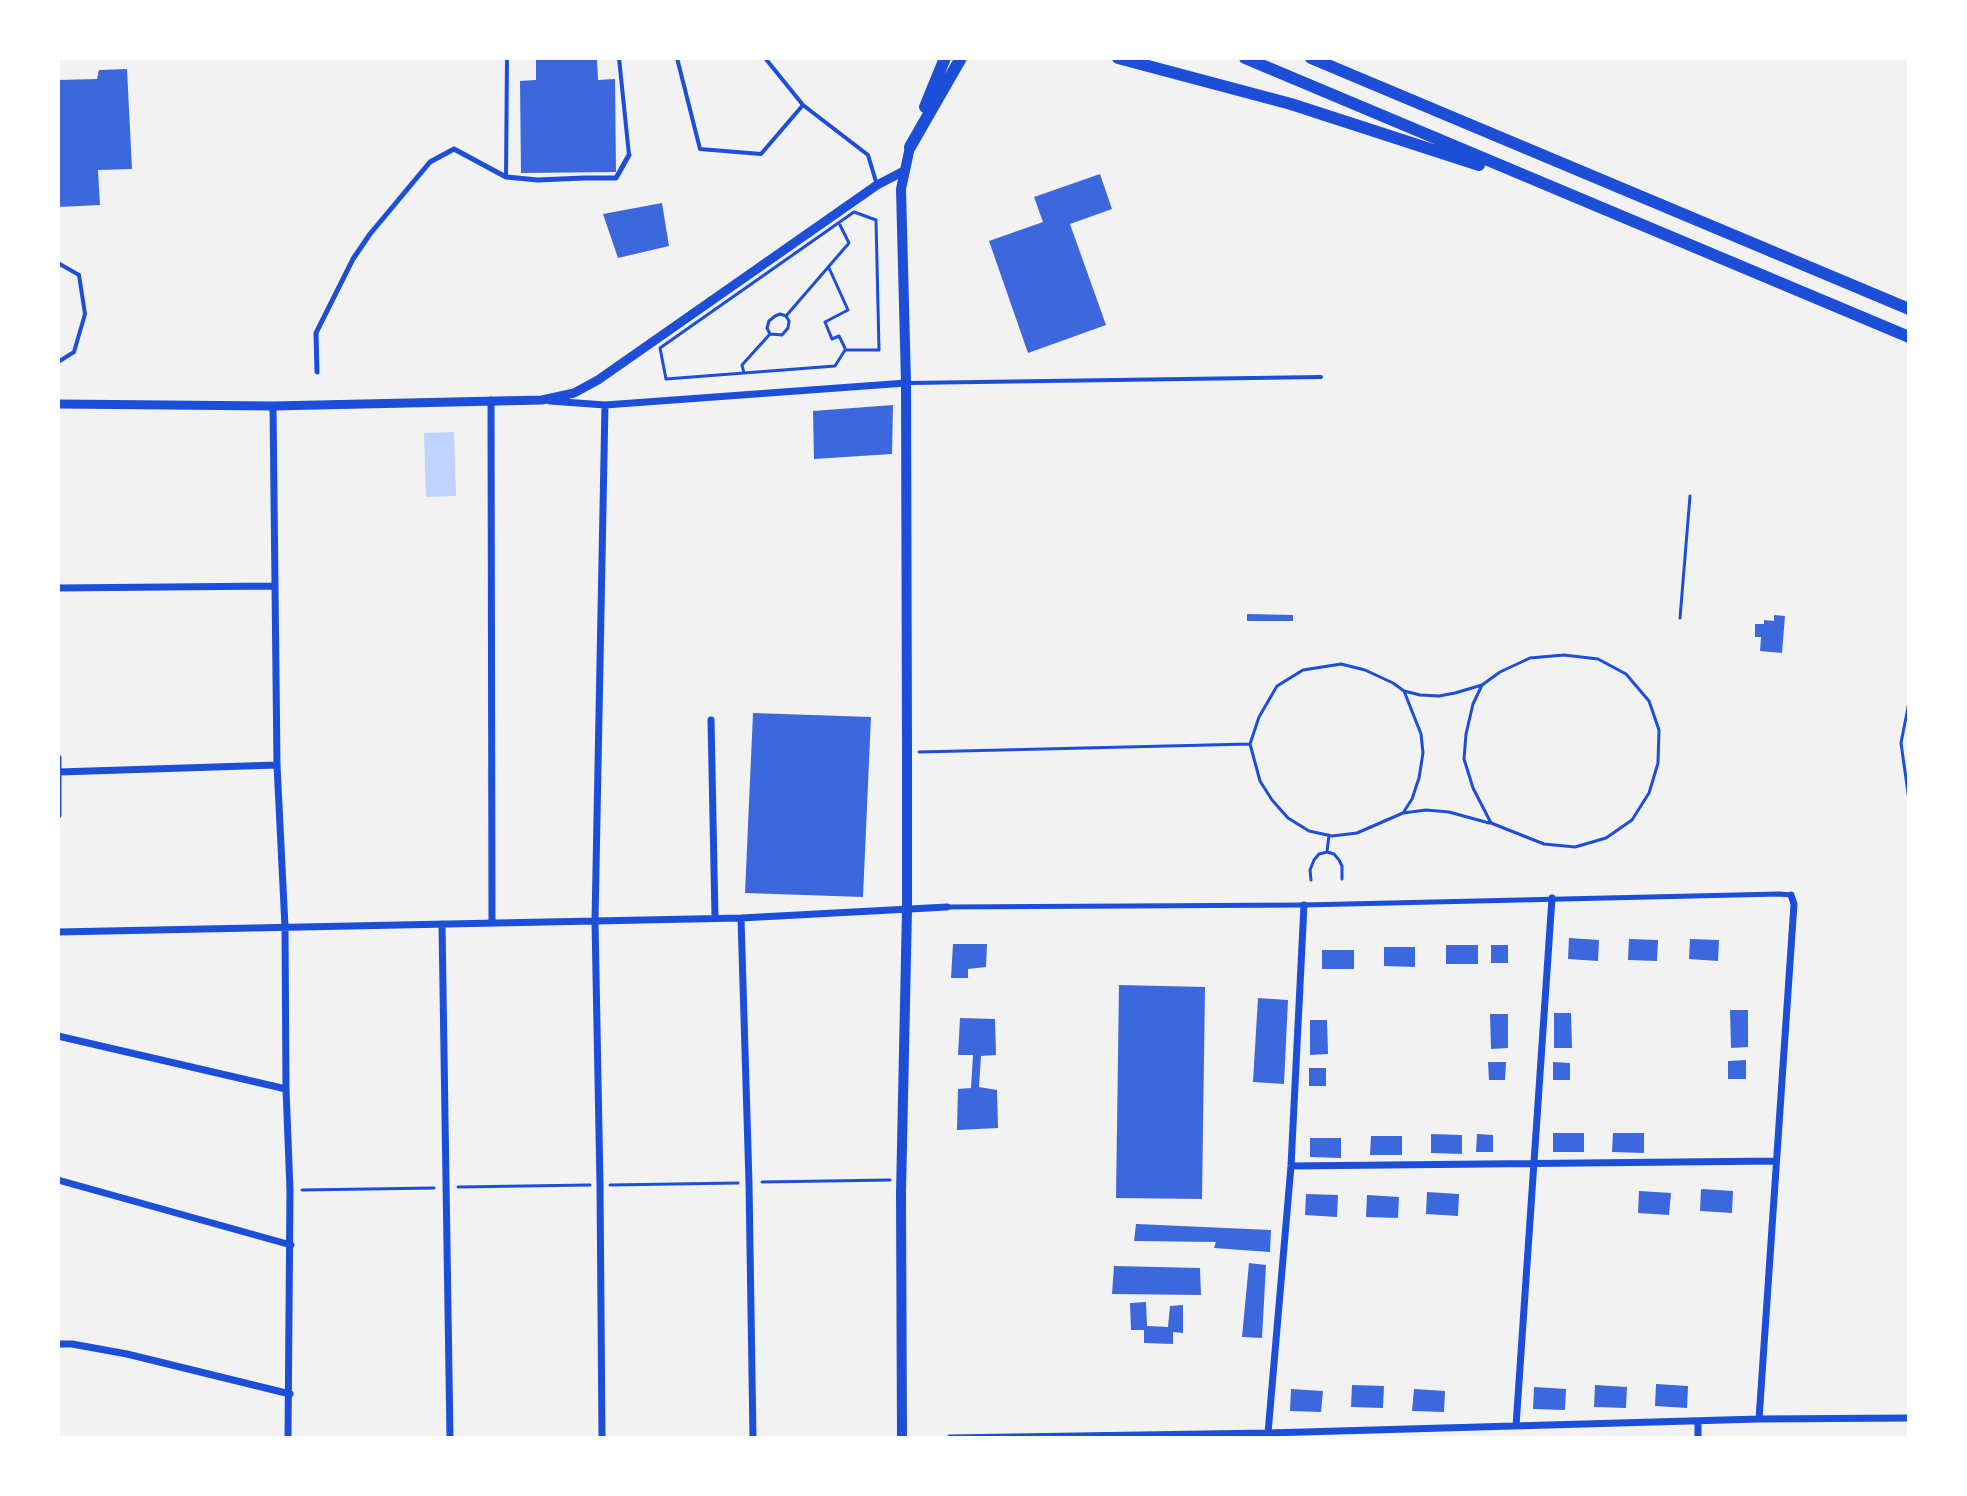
<!DOCTYPE html>
<style>
body{margin:0}
#map{position:relative;width:1967px;height:1496px;overflow:hidden;background:#f2f2f2;font-family:Helvetica,sans-serif}
canvas{display:block}
.frame{position:absolute;inset:0;border:60px solid #fff;pointer-events:none}
</style>
<div id="map">
<canvas width="1967" height="1496"></canvas>
<div class="frame"></div>
</div>
<script>
const ctx = document.querySelector('canvas').getContext('2d');
ctx.lineJoin = 'round';
function fillPath(path, color) {
  ctx.fillStyle = color;
  ctx.fill(path, 'evenodd');
}
function shape(rows) {
  const path = new Path2D();
  for (const r of rows) {
    path.moveTo(r[0], r[1]);
    for (let i = 2; i < r.length; i += 2) path.lineTo(r[i], r[i + 1]);
  }
  return path;
}
function stroke(path, color, width, dash) {
  ctx.strokeStyle = color;
  ctx.lineWidth = width;
  ctx.lineCap = dash ? 'butt' : 'round';
  ctx.setLineDash(dash || []);
  ctx.stroke(path);
}
fillPath(shape([
 [454,432,456,496,426,497,424,433]
]), '#bfd3fe');
fillPath(shape([
 [536,58,597,58,598,80,615,79,616,172,521,173,520,81,536,80],
 [127,69,132,169,98,170,100,205,58,207,58,80,97,79,99,70],
 [1100,174,1112,209,1070,224,1106,325,1028,353,989,241,1043,222,1034,197],
 [662,203,669,246,618,258,603,214],
 [893,405,892,454,814,459,813,411],
 [1247,614,1293,615,1293,621,1247,621],
 [1774,615,1785,616,1782,653,1760,651,1761,637,1755,637,1755,624,1764,624,1764,620,1774,621],
 [753,713,871,717,863,897,745,893],
 [1569,938,1599,940,1598,961,1568,959],
 [1629,939,1658,940,1657,961,1628,960],
 [1690,939,1719,940,1718,961,1689,959],
 [953,944,987,944,986,967,968,969,968,978,951,978],
 [1446,945,1478,945,1478,964,1446,964],
 [1491,945,1508,945,1508,963,1491,963],
 [1384,947,1415,947,1415,967,1384,966],
 [1322,950,1354,950,1354,969,1322,969],
 [1119,985,1205,987,1202,1199,1116,1198],
 [1258,998,1288,1000,1284,1084,1253,1082],
 [1730,1010,1748,1010,1748,1047,1731,1048],
 [1554,1013,1571,1013,1572,1048,1554,1048],
 [1490,1014,1508,1014,1508,1048,1491,1049],
 [960,1018,995,1019,996,1055,981,1056,979,1087,997,1090,998,1128,957,1130,958,1089,971,1088,973,1055,958,1055],
 [1310,1020,1327,1020,1328,1054,1310,1055],
 [1746,1060,1746,1079,1728,1079,1728,1061],
 [1488,1062,1506,1062,1505,1080,1489,1080],
 [1553,1062,1570,1063,1570,1080,1553,1080],
 [1309,1068,1326,1068,1326,1086,1309,1086],
 [1553,1133,1584,1133,1584,1152,1553,1152],
 [1613,1133,1644,1133,1644,1153,1612,1152],
 [1431,1134,1462,1135,1462,1154,1431,1153],
 [1477,1134,1493,1135,1493,1152,1476,1152],
 [1371,1136,1402,1136,1402,1155,1370,1155],
 [1310,1138,1341,1138,1341,1158,1310,1157],
 [1701,1189,1733,1191,1732,1213,1700,1211],
 [1639,1191,1671,1193,1669,1215,1638,1213],
 [1427,1192,1459,1194,1458,1216,1426,1214],
 [1306,1194,1338,1195,1337,1217,1305,1215],
 [1367,1195,1399,1197,1398,1218,1366,1217],
 [1136,1224,1271,1230,1270,1252,1214,1248,1216,1242,1134,1241],
 [1249,1263,1266,1265,1262,1338,1242,1337],
 [1114,1266,1200,1268,1201,1295,1112,1294],
 [1146,1302,1147,1326,1168,1327,1170,1306,1183,1305,1183,1333,1173,1332,1173,1344,1144,1343,1144,1330,1131,1330,1130,1303],
 [1656,1384,1688,1386,1687,1408,1655,1406],
 [1352,1385,1384,1386,1383,1408,1351,1407],
 [1595,1385,1627,1387,1626,1408,1594,1407],
 [1534,1387,1566,1389,1565,1410,1533,1409],
 [1291,1389,1323,1391,1321,1412,1290,1411],
 [1414,1389,1445,1391,1444,1412,1412,1411]
]), '#3d67dc');
stroke(shape([
 [854,212,876,220,879,350,845,350,835,366,666,379,660,348,854,212],
 [829,268,848,310,825,322,832,339,839,336,845,348],
 [770,334,782,335,788,328,789,321,786,316],
 [744,373,742,365,770,334,767,328,769,321,775,316,780,314,786,316,849,243,840,225],
 [1680,618,1690,496],
 [1564,655,1598,659,1626,674,1649,701,1659,730,1658,763,1649,793,1632,820,1606,838,1575,847,1544,844,1491,823,1473,788,1464,759,1466,734,1473,704,1482,685,1500,672,1530,658,1564,655],
 [1341,664,1365,670,1393,683,1404,691,1421,734,1423,753,1419,778,1412,799,1403,813,1357,833,1332,836,1309,831,1288,818,1272,800,1260,781,1250,744,1259,717,1277,686,1303,670,1341,664],
 [1404,691,1420,695,1439,696,1455,693,1482,685],
 [1909,702,1901,743,1909,800],
 [919,752,1250,744],
 [1403,813,1426,810,1449,812,1489,823],
 [1327,852,1334,854,1339,860,1342,866,1342,879],
 [1311,880,1310,870,1314,860,1319,854,1327,852,1329,835],
 [762,1182,890,1180],
 [610,1185,738,1183],
 [458,1187,590,1185],
 [302,1190,434,1188]
]), '#1d4ed8', 3);
stroke(shape([
 [619,58,629,155],
 [677,58,700,149,761,154,803,105,765,58],
 [803,105,868,155,877,185],
 [506,177,507,58],
 [58,263,79,275,85,314,74,352,58,362],
 [909,383,1321,377]
]), '#1d4ed8', 4);
stroke(shape([
 [317,372,316,333,353,259,370,234,430,162,454,149,506,177,538,180,584,178,616,178,629,155],
 [947,907,1304,905,1779,894,1791,895]
]), '#1d4ed8', 5);
stroke(shape([
 [491,400,492,923],
 [550,401,605,405,906,383],
 [273,406,277,765,285,927,286,1089,290,1190,288,1438],
 [58,588,275,586],
 [711,720,715,918],
 [58,758,58,815],
 [59,772,277,765],
 [741,918,749,1183,753,1438],
 [442,924,450,1438],
 [58,932,741,918,947,907],
 [58,1036,286,1089],
 [1291,1166,1776,1161],
 [58,1180,291,1245],
 [58,1344,72,1344,127,1354,290,1394],
 [1759,1419,1794,904,1791,895],
 [1516,1426,1552,898],
 [1268,1433,1291,1166,1304,905],
 [602,1438,600,1185,595,921,605,405],
 [950,1438,1268,1433,1759,1419,1909,1418],
 [1698,1438,1698,1421]
]), '#1d4ed8', 7);
stroke(shape([
 [58,404,273,406,542,400,574,393,598,380,877,185,904,171]
]), '#1d4ed8', 9);
stroke(shape([
 [902,1438,901,1193,907,909,907,752,906,383,901,189,910,147]
]), '#1d4ed8', 10);
stroke(shape([
 [1118,58,1291,104,1479,165],
 [1245,58,1909,337],
 [1311,58,1909,309],
 [925,107,945,58],
 [910,147,961,58]
]), '#1d4ed8', 12);
</script>
